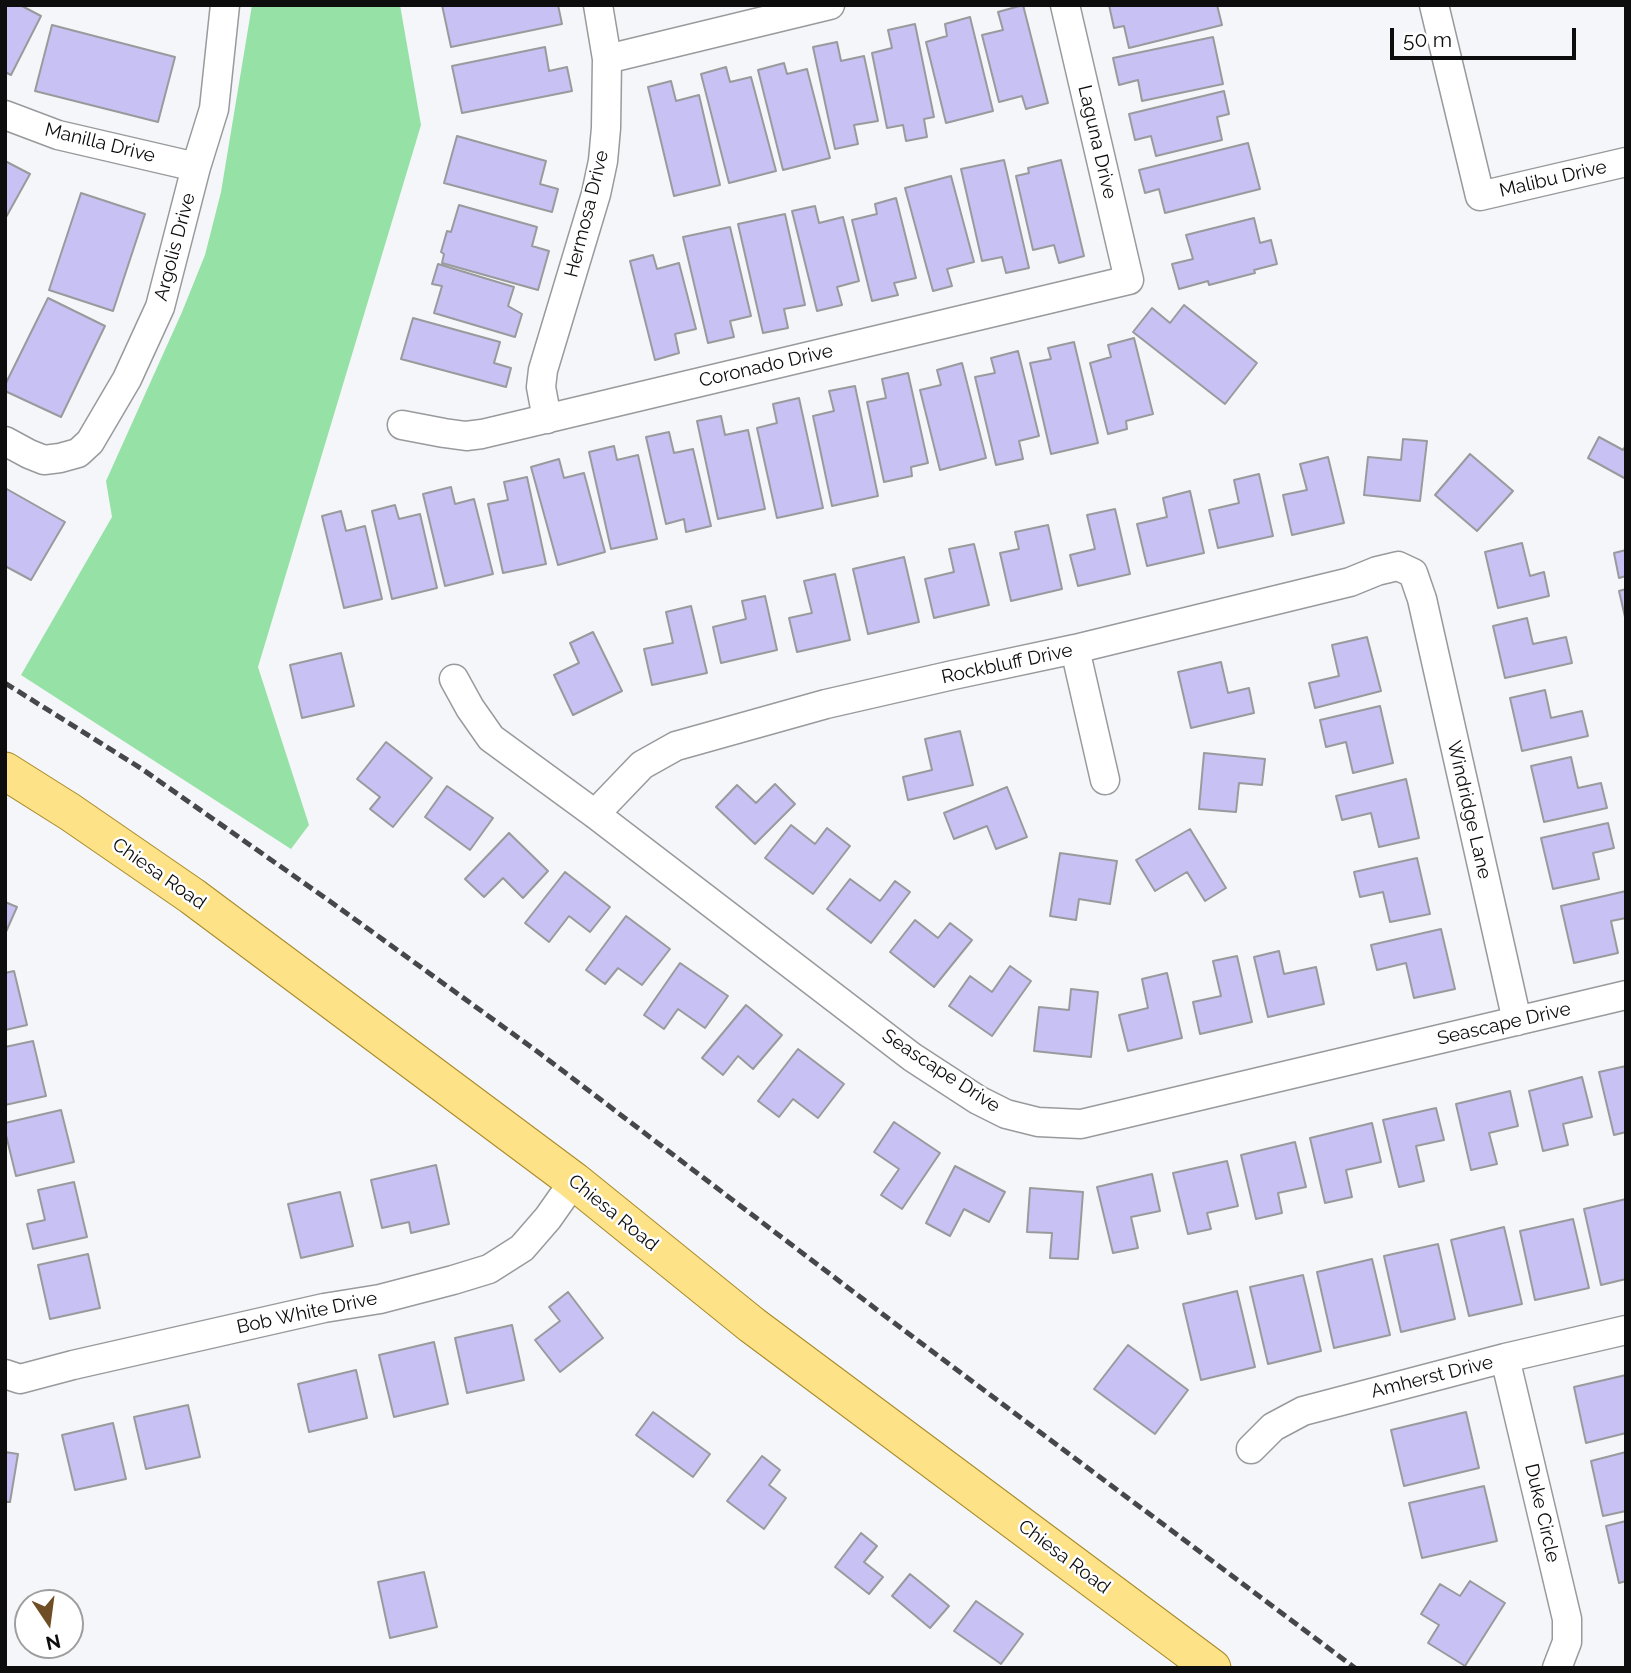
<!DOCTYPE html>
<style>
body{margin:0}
#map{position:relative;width:1631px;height:1673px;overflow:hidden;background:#f4f6f9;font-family:Raleway,sans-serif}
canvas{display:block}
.frame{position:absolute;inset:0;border:7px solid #0d0d0e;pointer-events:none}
.north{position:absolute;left:14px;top:1589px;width:70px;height:70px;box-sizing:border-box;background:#fff;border:2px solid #9e9e9f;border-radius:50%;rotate:167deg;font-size:19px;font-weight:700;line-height:28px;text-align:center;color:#0d0d0e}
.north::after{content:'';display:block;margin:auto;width:24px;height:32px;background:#6f4e25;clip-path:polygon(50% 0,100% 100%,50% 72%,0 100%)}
.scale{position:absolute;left:1390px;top:28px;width:186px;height:32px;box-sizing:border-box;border:4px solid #0d0d0e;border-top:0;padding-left:9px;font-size:21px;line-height:24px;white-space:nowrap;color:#0d0d0e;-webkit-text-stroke:5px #fff;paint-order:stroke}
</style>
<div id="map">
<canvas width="1631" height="1673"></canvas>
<div class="frame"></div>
<div class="north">N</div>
<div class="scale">50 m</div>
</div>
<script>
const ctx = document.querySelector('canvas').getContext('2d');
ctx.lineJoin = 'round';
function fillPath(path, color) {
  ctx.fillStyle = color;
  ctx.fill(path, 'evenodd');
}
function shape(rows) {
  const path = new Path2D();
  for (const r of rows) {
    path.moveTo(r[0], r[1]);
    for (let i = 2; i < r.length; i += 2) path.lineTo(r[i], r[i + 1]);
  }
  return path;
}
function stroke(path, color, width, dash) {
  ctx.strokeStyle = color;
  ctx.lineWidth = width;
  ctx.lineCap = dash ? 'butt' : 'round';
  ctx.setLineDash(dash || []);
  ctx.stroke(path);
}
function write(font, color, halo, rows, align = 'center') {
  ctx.font = font + ' Raleway,sans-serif';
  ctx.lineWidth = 5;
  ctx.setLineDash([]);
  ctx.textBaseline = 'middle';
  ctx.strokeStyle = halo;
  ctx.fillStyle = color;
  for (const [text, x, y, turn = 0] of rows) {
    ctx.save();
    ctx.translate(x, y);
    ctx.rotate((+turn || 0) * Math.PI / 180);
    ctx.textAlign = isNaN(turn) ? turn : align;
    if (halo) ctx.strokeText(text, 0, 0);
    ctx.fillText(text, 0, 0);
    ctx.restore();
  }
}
fillPath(shape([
 [252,5,400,5,421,125,258,667,309,825,291,849,21,675,112,517,106,481,182,312,205,255,221,192]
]), '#96e1a5');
const building = shape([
 [5,5,20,5,41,16,11,75,5,72,5,5],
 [442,5,558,5,562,24,451,47,442,5],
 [1023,5,1048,103,1026,109,1022,96,999,102,982,35,1003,30,998,12,1023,5],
 [1109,5,1217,5,1222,25,1129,48,1124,26,1114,28,1109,5],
 [970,17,993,111,946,123,926,42,947,36,945,24,970,17],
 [915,24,934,117,924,119,927,137,906,141,903,125,887,128,872,53,892,48,888,30,915,24],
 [52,25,175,57,158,122,35,91,52,25],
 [1213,37,1223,84,1142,101,1138,80,1119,85,1113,58,1213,37],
 [837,42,841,61,864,56,878,121,854,125,858,144,835,149,813,47,837,42],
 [545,47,549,71,567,67,572,91,462,113,452,66,545,47],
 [784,63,787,74,807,69,830,158,783,170,758,70,784,63],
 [726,67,730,82,751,77,776,171,729,183,701,74,726,67],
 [671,81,676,101,699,95,720,185,674,196,648,87,671,81],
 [1224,91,1229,114,1217,117,1222,140,1156,156,1151,136,1135,140,1129,114,1224,91],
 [457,136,546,161,540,184,558,189,552,212,444,183,457,136],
 [1248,143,1260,189,1165,213,1159,189,1145,193,1139,170,1248,143],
 [1004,160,1029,268,1006,273,1002,257,982,261,961,169,1004,160],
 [1061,160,1084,256,1059,263,1054,245,1033,250,1016,176,1029,173,1028,168,1061,160],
 [5,161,30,174,5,219,5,161],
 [951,176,974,262,947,269,952,286,933,291,905,188,951,176],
 [81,193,145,214,113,311,49,290,81,193],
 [896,198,916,278,894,283,898,295,872,301,852,220,877,214,875,204,896,198],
 [459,205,537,227,532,246,549,251,538,290,442,263,444,254,441,252,447,231,451,232,459,205],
 [815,206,819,223,843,217,859,281,837,287,842,305,817,311,792,211,815,206],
 [785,214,805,305,784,309,788,328,763,333,738,224,785,214],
 [1254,218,1260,243,1271,240,1277,264,1254,270,1255,273,1209,285,1208,281,1179,289,1172,264,1193,259,1186,235,1254,218],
 [730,227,751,316,730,321,734,337,708,343,683,237,730,227],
 [653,255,657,269,679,263,696,329,675,334,679,353,655,360,630,261,653,255],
 [438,264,514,287,508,306,522,314,515,337,434,313,442,286,432,284,438,264],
 [48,298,105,326,61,417,5,391,5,385,48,298],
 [1184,305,1257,363,1225,404,1133,332,1152,308,1170,323,1184,305],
 [413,318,500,342,494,363,511,368,506,387,401,359,413,318],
 [1134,338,1153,414,1126,421,1127,429,1108,434,1090,363,1111,357,1108,345,1134,338],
 [1074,342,1098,443,1051,454,1030,363,1051,359,1048,348,1074,342],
 [1018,351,1039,436,1019,441,1023,459,996,465,975,377,995,373,991,358,1018,351],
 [962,363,986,458,940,470,920,390,941,385,937,370,962,363],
 [908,373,928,463,911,467,912,476,884,482,867,402,886,398,882,379,908,373],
 [855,386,878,496,832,506,813,416,834,411,829,391,855,386],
 [799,398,823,508,777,518,757,428,777,423,773,404,799,398],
 [721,416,725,435,748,430,765,509,718,519,697,421,721,416],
 [669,432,674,453,693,449,711,526,686,532,684,519,666,524,646,437,669,432],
 [1599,437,1623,450,1626,445,1626,479,1588,458,1599,437],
 [1403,439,1427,441,1420,501,1364,495,1368,457,1401,460,1403,439],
 [614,446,617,460,638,455,657,539,611,549,589,452,614,446],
 [1470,454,1513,491,1477,531,1435,495,1470,454],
 [1328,457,1344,523,1292,535,1283,495,1307,490,1300,464,1328,457],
 [559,459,564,478,584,473,605,552,558,565,531,467,559,459],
 [1259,474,1273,536,1218,548,1209,510,1239,503,1234,480,1259,474],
 [527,477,546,564,503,573,488,504,508,500,504,482,527,477],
 [451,487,455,504,474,499,493,574,445,586,423,494,451,487],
 [5,488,65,522,31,580,5,566,5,488],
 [1190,491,1204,553,1147,566,1137,524,1167,517,1163,498,1190,491],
 [395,505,399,519,420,514,437,588,392,599,372,511,395,505],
 [1115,509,1130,574,1078,586,1070,555,1095,549,1087,515,1115,509],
 [341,511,346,531,365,526,382,599,344,608,322,516,341,511],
 [1048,525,1062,589,1011,601,1000,553,1019,549,1015,532,1048,525],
 [1522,543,1530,576,1544,572,1549,596,1498,608,1485,552,1522,543],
 [974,544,989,605,934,618,925,579,954,572,949,549,974,544],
 [1626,550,1626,576,1619,578,1614,553,1626,550],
 [904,557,919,622,868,634,853,569,904,557],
 [835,574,850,640,797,652,789,618,812,613,804,581,835,574],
 [1626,589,1626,616,1625,617,1619,591,1626,589],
 [765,596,777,650,721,663,713,627,746,619,742,601,765,596],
 [691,606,707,673,652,685,644,649,673,643,666,612,691,606],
 [1527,618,1533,644,1566,637,1572,663,1505,678,1493,626,1527,618],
 [593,632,622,691,573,715,554,675,579,663,570,643,593,632],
 [1367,637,1381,691,1315,708,1309,683,1339,676,1332,645,1367,637],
 [341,653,354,706,302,718,290,665,341,653],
 [1221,662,1228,693,1249,688,1254,713,1191,728,1178,672,1221,662],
 [1545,690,1551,718,1582,711,1588,736,1522,751,1510,698,1545,690],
 [1380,706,1393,763,1353,773,1346,742,1326,747,1320,720,1380,706],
 [960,731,973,785,908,800,903,777,932,770,925,739,960,731],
 [386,742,432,778,393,827,370,809,380,797,357,779,386,742],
 [1204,753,1265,759,1262,785,1239,783,1236,812,1199,809,1204,753],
 [1571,757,1578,788,1601,783,1607,808,1544,822,1531,766,1571,757],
 [1406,779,1419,838,1379,847,1371,813,1342,820,1336,796,1406,779],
 [775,784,795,804,755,844,716,807,737,785,756,803,775,784],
 [447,786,493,818,470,850,425,817,447,786],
 [1007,787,1027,837,996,849,987,826,954,839,944,813,1007,787],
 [1608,823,1614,848,1593,853,1599,879,1553,889,1541,838,1608,823],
 [791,825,815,844,827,828,850,846,813,894,765,858,791,825],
 [1190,829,1226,888,1205,901,1187,872,1155,891,1136,860,1190,829],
 [509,833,548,871,523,898,503,878,484,897,465,879,509,833],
 [1060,853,1117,861,1110,904,1079,899,1076,920,1050,916,1060,853],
 [1417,858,1430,914,1390,922,1383,892,1360,897,1354,872,1417,858],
 [565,872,610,907,590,932,569,916,549,942,525,923,565,872],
 [850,879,880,901,895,881,910,892,871,943,827,909,850,879],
 [1626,891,1626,918,1611,921,1618,953,1574,963,1561,906,1626,891],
 [5,902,17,907,5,934,5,902],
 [626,916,670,949,642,985,618,968,605,984,586,970,626,916],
 [915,920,938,938,950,923,972,940,934,987,890,952,915,920],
 [1441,929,1455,989,1414,998,1406,963,1377,970,1371,945,1441,929],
 [1279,951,1284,974,1316,967,1324,1004,1268,1017,1254,957,1279,951],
 [1237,956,1252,1022,1200,1034,1193,1002,1221,996,1213,961,1237,956],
 [680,963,728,996,705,1028,678,1009,664,1029,644,1015,680,963],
 [1010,966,1031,981,992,1036,949,1006,970,976,992,992,1010,966],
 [14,971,27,1025,5,1030,5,973,14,971],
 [1167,973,1182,1038,1128,1051,1119,1015,1148,1008,1142,979,1167,973],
 [1071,989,1098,992,1091,1057,1034,1051,1039,1007,1069,1010,1071,989],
 [746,1005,782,1035,753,1069,738,1056,723,1075,702,1058,746,1005],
 [33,1041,46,1096,5,1105,5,1047,33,1041],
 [798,1049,844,1084,818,1118,793,1099,779,1117,758,1101,798,1049],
 [1626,1066,1626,1132,1614,1135,1599,1072,1626,1066],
 [1582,1077,1592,1117,1563,1124,1568,1145,1543,1151,1529,1091,1582,1077],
 [1510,1091,1518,1126,1489,1133,1497,1164,1471,1170,1456,1104,1510,1091],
 [1436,1108,1444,1140,1416,1146,1424,1181,1399,1187,1383,1120,1436,1108],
 [61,1110,74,1162,16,1176,5,1131,5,1123,61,1110],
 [894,1122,940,1153,902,1209,881,1195,899,1169,874,1152,894,1122],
 [1372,1123,1381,1162,1346,1170,1352,1197,1325,1203,1310,1138,1372,1123],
 [1295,1142,1306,1187,1278,1193,1282,1213,1256,1219,1241,1155,1295,1142],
 [1227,1161,1238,1206,1207,1213,1211,1229,1188,1234,1173,1173,1227,1161],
 [436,1165,449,1224,411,1233,409,1222,382,1228,371,1180,436,1165],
 [955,1166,1005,1192,989,1222,964,1209,950,1236,926,1223,955,1166],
 [1152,1174,1160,1211,1131,1217,1138,1248,1113,1253,1097,1187,1152,1174],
 [74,1182,87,1237,33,1249,27,1224,45,1220,38,1190,74,1182],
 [1030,1188,1083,1192,1078,1259,1050,1258,1052,1233,1027,1232,1030,1188],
 [340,1192,353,1246,301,1258,288,1204,340,1192],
 [1626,1199,1626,1279,1601,1285,1584,1209,1626,1199],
 [1573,1219,1589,1288,1535,1300,1520,1231,1573,1219],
 [1504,1227,1522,1304,1469,1316,1451,1240,1504,1227],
 [1438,1244,1455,1319,1401,1332,1384,1256,1438,1244],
 [88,1254,100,1308,50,1319,38,1265,88,1254],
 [1372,1259,1390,1335,1334,1348,1317,1272,1372,1259],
 [1303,1275,1321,1351,1268,1364,1250,1287,1303,1275],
 [1237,1291,1255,1367,1201,1380,1183,1304,1237,1291],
 [568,1292,603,1338,560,1372,535,1340,560,1321,549,1307,568,1292],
 [512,1325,524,1380,467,1393,455,1338,512,1325],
 [434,1342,448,1404,394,1417,379,1355,434,1342],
 [1128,1345,1188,1390,1155,1434,1094,1389,1128,1345],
 [356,1370,367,1418,309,1432,298,1384,356,1370],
 [1626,1375,1626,1433,1586,1443,1574,1387,1626,1375],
 [188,1405,200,1457,146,1469,134,1417,188,1405],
 [653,1412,710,1454,693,1477,636,1435,653,1412],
 [1466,1412,1479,1468,1404,1486,1391,1430,1466,1412],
 [113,1423,126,1479,75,1490,62,1435,113,1423],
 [5,1452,18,1454,10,1502,5,1502,5,1452],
 [1626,1452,1626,1511,1603,1516,1591,1461,1626,1452],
 [762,1456,780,1470,769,1485,786,1498,764,1529,727,1501,762,1456],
 [1484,1486,1497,1541,1422,1558,1409,1503,1484,1486],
 [1626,1521,1626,1581,1619,1583,1606,1526,1626,1521],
 [861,1533,877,1546,864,1562,883,1577,869,1594,835,1567,861,1533],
 [424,1572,437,1627,390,1638,378,1582,424,1572],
 [910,1574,949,1606,930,1628,892,1596,910,1574],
 [1470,1581,1505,1603,1465,1666,1428,1643,1439,1625,1421,1614,1440,1584,1460,1596,1470,1581],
 [976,1601,1023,1634,1001,1664,954,1631,976,1601]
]);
fillPath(building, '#c7c1f4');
stroke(building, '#9a9a9d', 2);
const minor = shape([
 [1434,5,1480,196,1626,162],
 [607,59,830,5],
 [5,115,58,135,196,167],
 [547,419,541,387,543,370,596,194,603,161,606,128,607,59,598,5],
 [402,425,444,433,466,436,482,434,1129,280,1065,5],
 [5,441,29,454,44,460,60,458,78,453,90,442,127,379,160,307,196,167,214,109,225,5],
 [1075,649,1105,780],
 [454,679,470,708,491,738,595,814,912,1057,978,1100,1006,1114,1038,1122,1081,1124,1626,995],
 [595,814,642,765,676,746,826,704,953,675,1075,649,1350,582,1377,571,1398,566,1413,573,1422,599,1517,1021],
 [1505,1358,1567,1619,1567,1642,1557,1668],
 [5,1374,20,1379,73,1365,324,1308,380,1299,453,1280,489,1269,522,1248,548,1218,574,1181],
 [1251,1449,1273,1427,1303,1411,1505,1358,1626,1330]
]);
const major = shape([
 [5,771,70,812,192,896,574,1181,752,1325,1212,1668]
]);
stroke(minor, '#989a9c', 31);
stroke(major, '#a88a29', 39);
stroke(minor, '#fff', 28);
stroke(major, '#fde288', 37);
stroke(shape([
 [5,683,142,769,331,902,538,1052,901,1328,1355,1668]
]), '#474749', 5, [10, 5]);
write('19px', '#0d0d0e', '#fff', [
 ["Laguna Drive",1097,142,77],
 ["Manilla Drive",100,143,14],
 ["Malibu Drive",1553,179,-13],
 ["Hermosa Drive",587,214,-76],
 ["Argolis Drive",175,247,-75],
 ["Coronado Drive",766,366,-13],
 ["Rockbluff Drive",1007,664,-12],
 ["Windridge Lane",1469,810,77],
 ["Chiesa Road",159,874,35],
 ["Seascape Drive",1504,1024,-13],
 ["Seascape Drive",941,1071,33],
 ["Chiesa Road",613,1213,39],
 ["Bob White Drive",307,1313,-12],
 ["Amherst Drive",1432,1377,-14],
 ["Duke Circle",1542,1513,77],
 ["Chiesa Road",1064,1557,37]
]);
</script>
